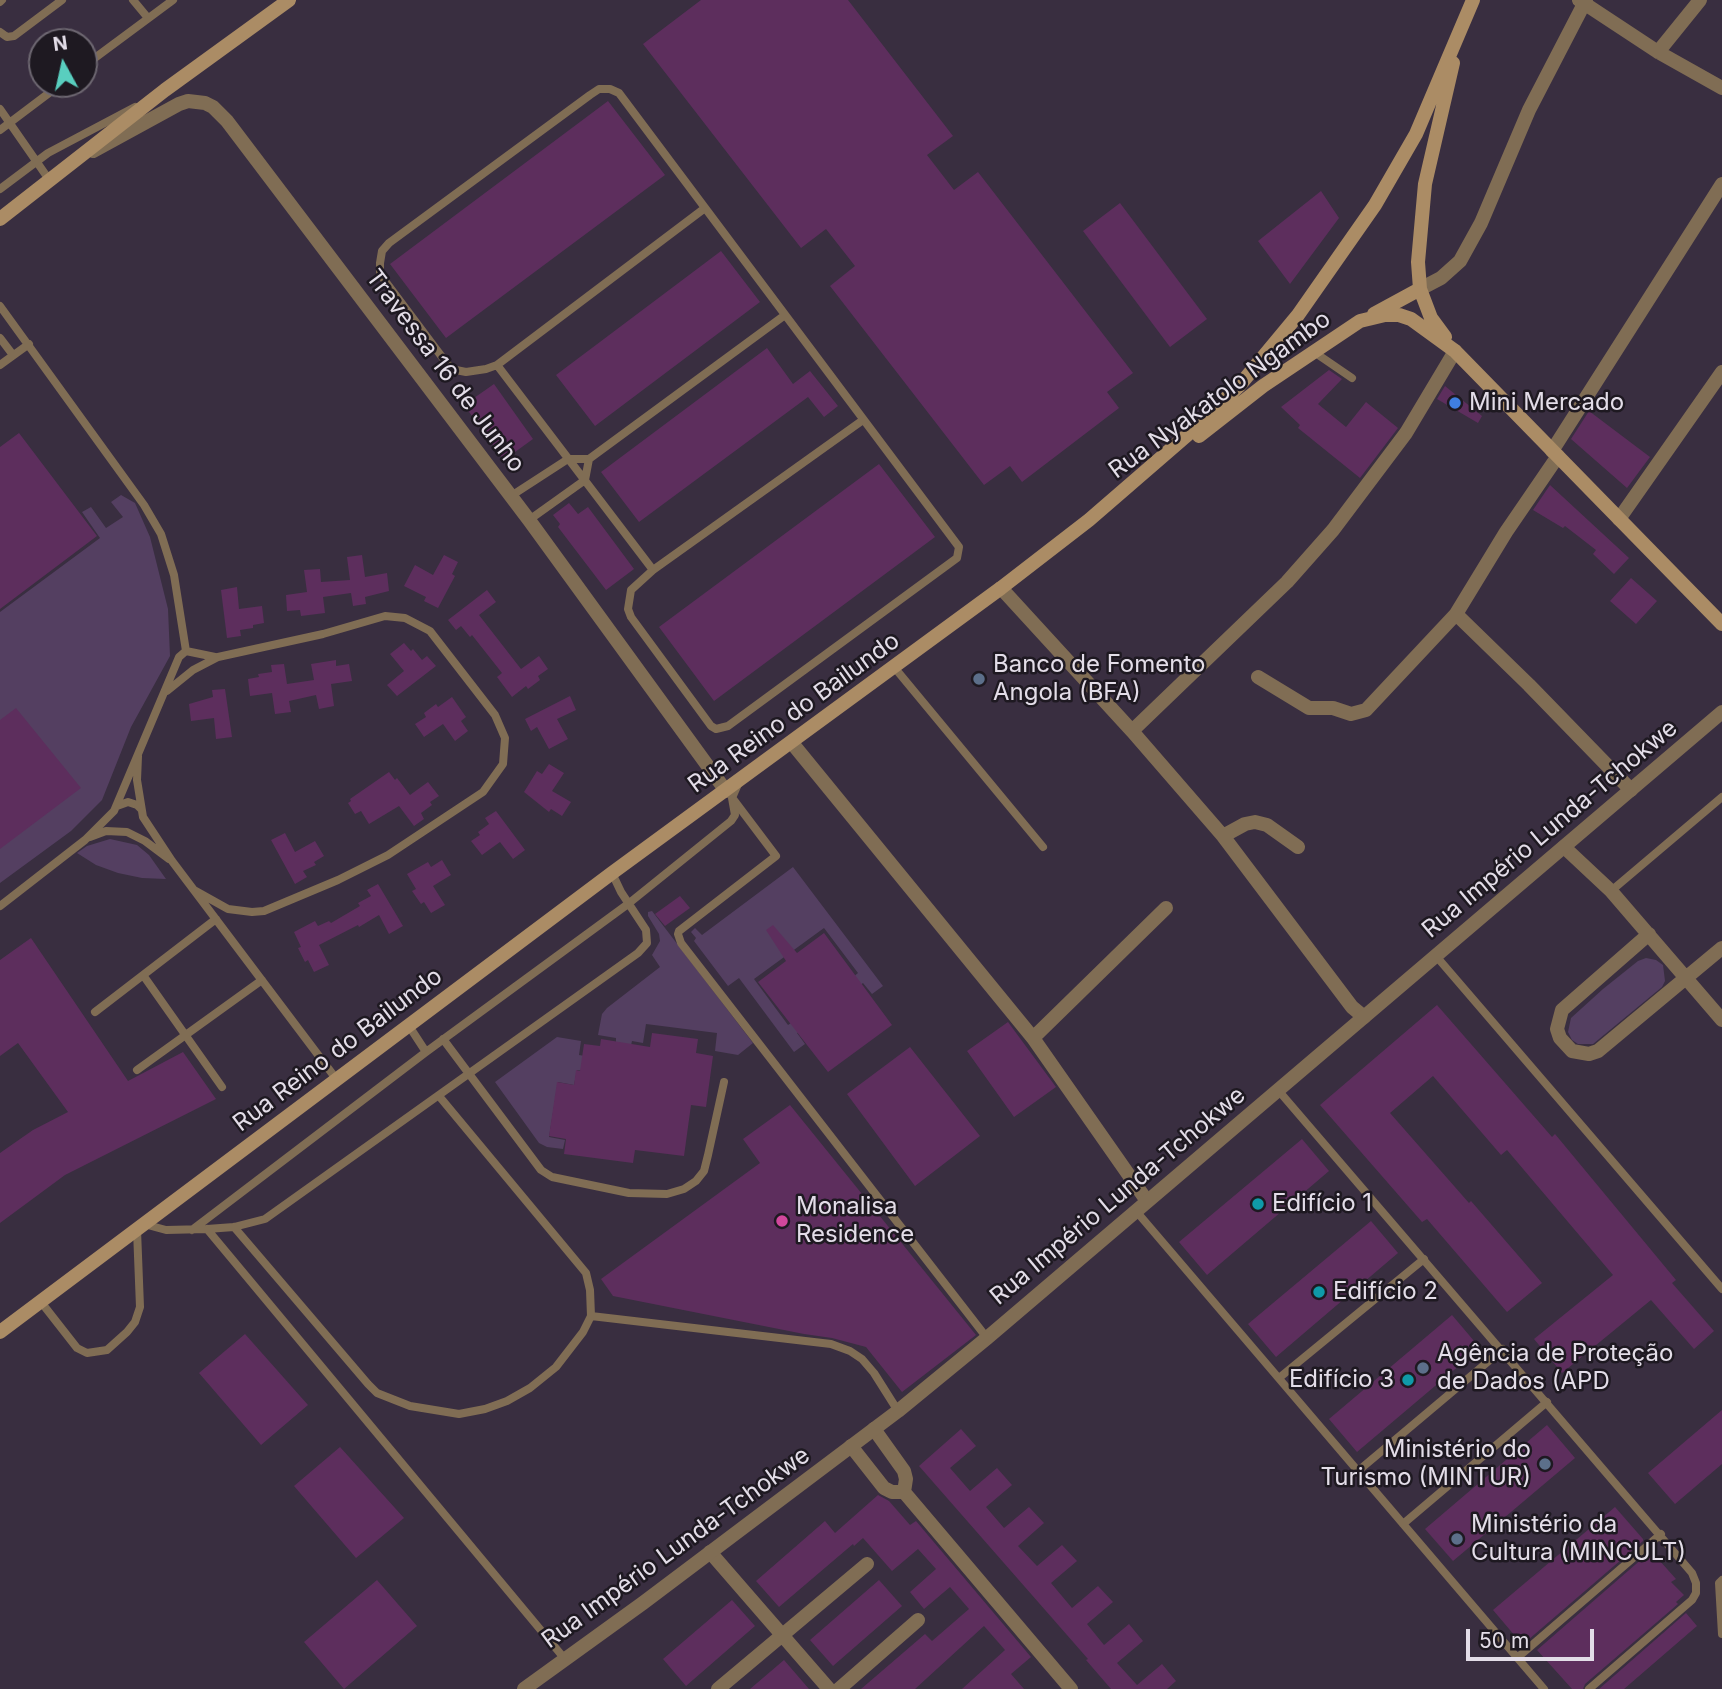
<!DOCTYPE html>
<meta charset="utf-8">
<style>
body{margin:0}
#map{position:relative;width:1722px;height:1689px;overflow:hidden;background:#392e40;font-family:Inter,sans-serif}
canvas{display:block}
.north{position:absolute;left:28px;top:28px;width:70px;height:70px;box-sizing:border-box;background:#1e1921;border:2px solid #6d6771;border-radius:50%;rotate:352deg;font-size:19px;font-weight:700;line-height:28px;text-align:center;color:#e3dde8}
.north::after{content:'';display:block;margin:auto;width:24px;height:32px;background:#59cebf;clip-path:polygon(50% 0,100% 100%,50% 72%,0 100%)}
.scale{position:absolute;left:1466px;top:1629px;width:128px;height:32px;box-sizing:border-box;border:4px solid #e3dde8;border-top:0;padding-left:9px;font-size:21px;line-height:24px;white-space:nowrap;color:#e3dde8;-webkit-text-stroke:5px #1e1921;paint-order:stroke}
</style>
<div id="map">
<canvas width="1722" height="1689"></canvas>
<div class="north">N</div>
<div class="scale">50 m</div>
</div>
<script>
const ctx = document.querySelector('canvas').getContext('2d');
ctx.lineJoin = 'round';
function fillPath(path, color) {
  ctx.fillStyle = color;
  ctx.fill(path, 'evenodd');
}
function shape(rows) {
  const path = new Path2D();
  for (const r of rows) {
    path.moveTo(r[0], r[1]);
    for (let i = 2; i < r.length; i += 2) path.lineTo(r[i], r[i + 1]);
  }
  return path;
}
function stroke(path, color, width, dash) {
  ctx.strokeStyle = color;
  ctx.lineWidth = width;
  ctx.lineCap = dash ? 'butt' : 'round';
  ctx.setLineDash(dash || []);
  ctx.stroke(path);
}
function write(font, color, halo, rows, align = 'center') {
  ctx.font = font + ' Inter,sans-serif';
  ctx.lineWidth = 5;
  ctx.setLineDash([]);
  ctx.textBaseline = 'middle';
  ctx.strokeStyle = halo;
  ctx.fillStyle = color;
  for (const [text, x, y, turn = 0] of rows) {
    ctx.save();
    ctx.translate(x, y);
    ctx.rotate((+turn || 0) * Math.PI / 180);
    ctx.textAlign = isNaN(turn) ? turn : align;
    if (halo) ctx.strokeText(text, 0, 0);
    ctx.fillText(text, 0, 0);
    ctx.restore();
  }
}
fillPath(shape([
 [121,495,135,503,150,537,168,609,170,656,131,727,102,800,71,831,0,883,0,612,100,538,82,512,91,507,106,528,123,517,111,502],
 [110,839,137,845,149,855,166,879,142,878,118,873,96,865,77,853,87,846],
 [793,867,883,986,872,994,863,983,852,991,846,983,858,973,824,928,754,979,788,1025,803,1015,810,1024,797,1033,805,1044,794,1052,739,978,728,986,694,941,696,938,691,932,695,928,702,935],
 [652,911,753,1043,738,1055,715,1051,717,1033,646,1024,643,1043,632,1041,630,1050,616,1048,616,1038,598,1035,602,1014,607,1008,660,967,652,955,660,941,659,934,648,916,648,912],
 [1646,958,1656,960,1663,965,1665,981,1662,987,1593,1044,1578,1044,1572,1040,1568,1032,1571,1018,1603,989,1638,961],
 [557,1037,581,1041,579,1055,597,1058,595,1073,577,1070,574,1085,558,1082,549,1137,565,1140,563,1149,547,1147,539,1143,495,1082]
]), '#543f61');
fillPath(shape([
 [701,0,848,0,953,136,927,155,954,190,978,172,1133,373,1107,392,1119,408,1022,482,1010,466,984,485,830,286,855,266,826,229,801,248,643,44],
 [608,101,665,175,446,338,390,264],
 [1321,191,1339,218,1290,284,1258,241],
 [1120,203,1207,319,1170,347,1083,231],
 [721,251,760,302,595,426,556,375],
 [767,348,793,384,810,371,838,406,824,417,808,397,639,522,601,472],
 [1329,370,1342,379,1318,404,1346,427,1366,402,1398,428,1360,478,1298,428,1300,425,1281,407],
 [494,384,533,439,504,460,464,405],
 [1445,386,1482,416,1478,423,1437,399],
 [1589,411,1650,457,1627,488,1571,439],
 [19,433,97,536,0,609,0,447],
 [879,464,935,537,714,701,659,627],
 [1550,485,1629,558,1614,574,1593,554,1596,550,1565,526,1563,528,1533,510],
 [569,503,578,514,588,507,634,569,606,590,558,527,560,524,553,515],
 [362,555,365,577,387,573,389,591,365,597,366,604,353,606,351,593,323,597,325,613,301,616,300,610,287,611,286,595,307,592,304,570,320,569,321,582,350,580,347,557],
 [444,555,458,562,452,574,455,576,438,608,424,601,426,597,404,586,415,565,433,575],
 [1631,578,1657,601,1636,624,1610,601],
 [237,587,239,609,262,606,264,623,253,625,253,628,240,630,241,636,227,638,221,590],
 [487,590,496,602,479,615,521,669,539,656,548,669,538,676,540,680,528,689,526,686,512,697,497,677,502,673,472,635,470,637,461,626,456,630,448,620],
 [404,643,411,651,413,649,422,660,427,656,436,666,397,696,387,685,404,671,390,654],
 [336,660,336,666,349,664,352,681,331,684,334,706,319,709,316,695,289,701,291,712,275,714,272,693,250,696,248,679,259,677,258,674,272,672,271,665,284,664,287,684,314,680,311,664],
 [225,689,232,737,216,739,214,718,191,721,189,704,213,697,212,690],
 [570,696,576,710,557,719,568,739,549,749,537,727,531,731,525,719],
 [452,697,466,717,461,721,468,731,455,741,443,724,424,737,415,724,426,717,424,713,436,704,438,707],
 [16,708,81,788,0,849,0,720],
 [549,764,564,773,552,791,571,802,562,816,551,809,549,812,524,792,537,771,542,774],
 [389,772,395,780,397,778,410,795,428,782,439,796,430,802,432,805,421,813,424,819,414,826,399,806,369,824,361,811,355,814,348,803,351,801,350,799],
 [496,811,525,850,513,859,500,842,482,855,471,841,480,835,478,832,489,824,485,818],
 [285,833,295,852,315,841,324,856,314,862,316,865,303,871,307,877,295,884,271,840],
 [442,860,451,875,433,886,445,905,431,913,424,902,421,904,412,891,416,889,407,874,428,862,431,867],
 [378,884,403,926,389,934,379,915,359,927,358,925,319,945,329,965,314,972,308,960,305,962,298,948,301,947,294,932,315,921,318,926,329,921,331,923,360,906,358,903,371,896,367,890],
 [680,896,690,908,665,926,655,914],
 [773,925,797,953,824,933,892,1025,828,1072,758,982,786,961,766,930],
 [31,938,128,1081,183,1052,216,1099,65,1175,0,1223,0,1153,33,1130,68,1112,18,1043,0,1056,0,960],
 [1437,1005,1552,1137,1555,1134,1676,1280,1672,1283,1714,1331,1694,1349,1651,1300,1562,1373,1534,1339,1613,1275,1507,1150,1501,1155,1433,1076,1390,1113,1469,1203,1471,1201,1542,1283,1507,1312,1427,1219,1422,1222,1320,1105],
 [1008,1022,1056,1087,1014,1117,967,1051],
 [652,1033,698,1039,696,1053,713,1056,706,1107,691,1105,684,1156,635,1150,633,1163,564,1154,566,1139,549,1136,557,1082,574,1085,576,1070,580,1071,584,1044,600,1046,601,1039,650,1047],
 [910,1047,980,1136,915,1186,847,1094],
 [790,1105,976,1335,902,1392,866,1347,832,1338,804,1334,613,1296,601,1279,760,1163,743,1139],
 [1302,1139,1329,1171,1207,1275,1179,1242],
 [1371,1221,1398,1253,1276,1357,1248,1324],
 [1452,1315,1480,1348,1357,1452,1329,1419],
 [245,1334,308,1405,261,1445,199,1373],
 [1722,1410,1722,1464,1675,1504,1648,1473],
 [1547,1425,1575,1458,1453,1561,1425,1529],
 [961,1429,976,1446,950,1468,970,1491,997,1468,1012,1485,986,1507,1004,1528,1029,1507,1044,1523,1018,1546,1037,1566,1062,1545,1077,1561,1051,1583,1072,1608,1098,1586,1113,1602,1087,1624,1104,1645,1129,1624,1143,1641,1117,1663,1137,1685,1162,1664,1176,1681,1167,1689,1111,1689,1086,1660,1088,1659,919,1466],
 [340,1447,404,1518,356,1558,294,1486],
 [878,1495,889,1501,910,1525,916,1521,1031,1657,1011,1674,1024,1689,962,1689,1005,1650,984,1626,915,1689,861,1689,925,1634,932,1641,969,1609,950,1587,924,1609,910,1592,936,1569,918,1549,892,1571,863,1538,854,1546,853,1544,779,1607,756,1581,825,1521,835,1533],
 [1615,1507,1643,1539,1643,1541,1528,1640,1527,1638,1521,1643,1493,1610],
 [1651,1551,1676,1579,1671,1582,1684,1595,1676,1602,1678,1604,1585,1684,1583,1689,1572,1689,1537,1650],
 [377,1580,417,1626,344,1689,304,1642],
 [879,1580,902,1606,833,1666,810,1640],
 [732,1600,755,1626,686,1686,663,1659],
 [1686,1613,1697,1626,1624,1689,1599,1689],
 [784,1660,809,1689,750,1689]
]), '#5d2e5d');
stroke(shape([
 [133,0,148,18],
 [0,2,2,0],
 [0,32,7,37,14,36,62,0],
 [84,66,173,0],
 [0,109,50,181],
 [0,130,61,84],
 [0,189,48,153,135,107],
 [705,208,497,365,486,369,466,372,456,370,448,365,385,281,380,272,380,263,382,251,389,243,590,95,599,89,610,89,619,93,959,547,957,558,728,726,716,729,711,726,631,617,628,609,631,590,653,570,863,420],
 [0,306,144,505,161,534,174,575,186,651],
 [0,338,13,355],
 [1314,352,1352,378],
 [0,365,29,344],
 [497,365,653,570],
 [511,496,568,459,589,459,785,315],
 [529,520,585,480,589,459],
 [186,651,215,657],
 [894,667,1043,847],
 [167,691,193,670,218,657,323,634,385,616,405,618,430,631,495,715,505,738,503,764,483,792,388,855,338,880,264,911,252,912,228,909,194,890],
 [138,756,137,780,143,817,172,861,337,1080],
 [733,799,776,856,679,931,678,934,681,943,987,1338],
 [117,806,128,802,137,805,141,809],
 [90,837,106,831,127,832,145,841,169,859],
 [1611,891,1722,797],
 [0,906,85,840,114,811,179,657,186,651],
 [1436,956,1722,1289],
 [143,975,222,1087],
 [95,1012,216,919],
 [409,1026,426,1052],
 [443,1039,541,1170,552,1177,629,1193,667,1194,684,1189,696,1181,704,1171,708,1155,724,1082],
 [137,1070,262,980],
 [1278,1090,1692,1573,1696,1583,1696,1593,1692,1600,1589,1689],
 [439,1096,586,1273,590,1290,591,1316],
 [1136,1211,1544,1689],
 [144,1224,166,1230,207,1229,234,1227,265,1219,638,953,647,943,646,930,621,892,612,873],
 [234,1227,368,1384,377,1393,410,1406,459,1414,485,1409,507,1401,530,1388,556,1367,583,1332,591,1316,831,1344,850,1351,862,1359,874,1373,898,1411],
 [207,1229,564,1658],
 [192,1230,426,1052,628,904,731,821,735,815,732,798,739,782],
 [41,1302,77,1348,87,1353,107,1350,127,1332,135,1322,140,1307,137,1230],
 [1279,1378,1424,1259],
 [1358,1471,1503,1349],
 [1403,1524,1547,1402],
 [1722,1580,1719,1583,1722,1634],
 [1517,1658,1661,1534]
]), '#806d54', 8);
stroke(shape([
 [1579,0,1658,52,1722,88],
 [1658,52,1700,0],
 [1420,289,1441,278,1460,261,1481,223,1529,110,1586,0],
 [1552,451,1722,184],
 [1619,519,1722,372],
 [1001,588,1132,731,1223,836,1352,1007,1364,1017],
 [1456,614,1529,685,1631,790],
 [1258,677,1309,708,1333,708,1351,714,1366,710,1456,614,1506,532,1558,456],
 [1132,731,1287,582,1333,530,1406,433,1455,351],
 [792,743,1033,1038,1147,1201],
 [1223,836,1245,824,1255,822,1267,825,1298,847],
 [1564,847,1611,891,1722,1020],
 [1649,934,1562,1010,1557,1029,1560,1038,1572,1051,1589,1054,1598,1051,1722,948],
 [1033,1038,1166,908],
 [874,1429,904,1471,906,1479,904,1492,1071,1689],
 [851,1446,884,1488,892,1492,904,1492],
 [710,1552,829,1689],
 [718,1689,867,1564],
 [839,1689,918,1620]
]), '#806d54', 14);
stroke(shape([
 [93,151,179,104,188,101,205,103,213,107,227,121,529,520,726,791],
 [524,1689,643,1603,898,1411,987,1338,1722,712]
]), '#806d54', 14);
stroke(shape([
 [0,219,165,90,289,0],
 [1374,314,1420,289],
 [1445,337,1431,318,1420,289,1418,262,1425,184,1453,63],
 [1199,436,1263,386,1360,321,1385,315,1399,315,1411,319,1455,351,1722,624],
 [0,1332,612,873,1001,588,1089,520,1193,430,1239,386,1298,315,1375,205,1416,134,1473,0]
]), '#ab8c65', 14);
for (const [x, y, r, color] of [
 [1455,403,7,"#3f7fe0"],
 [979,679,7,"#5c6f8a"],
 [1258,1204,7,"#0f9aa8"],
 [782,1221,7,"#d1479c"],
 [1319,1292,7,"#0f9aa8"],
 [1423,1368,7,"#5c6f8a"],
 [1408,1380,7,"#0f9aa8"],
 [1545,1464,7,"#5c6f8a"],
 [1457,1539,7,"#5c6f8a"]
]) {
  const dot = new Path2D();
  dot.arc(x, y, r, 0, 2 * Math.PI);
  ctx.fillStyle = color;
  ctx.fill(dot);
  stroke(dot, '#1e1921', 2.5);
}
write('24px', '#e3dde8', '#1e1921', [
 ["Travessa 16 de Junho",445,371,53],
 ["Rua Nyakatolo Ngambo",1220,395,-36],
 ["Rua Reino do Bailundo",794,713,-36],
 ["Rua Império Lunda-Tchokwe",1550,829,-40],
 ["Rua Reino do Bailundo",338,1050,-37],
 ["Rua Império Lunda-Tchokwe",1118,1196,-40],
 ["Rua Império Lunda-Tchokwe",676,1548,-36]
]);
write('24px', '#e3dde8', '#1e1921', [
 ["Mini Mercado",1469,403],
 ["Banco de Fomento",993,665],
 ["Angola (BFA)",993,693],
 ["Edifício 1",1272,1204],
 ["Monalisa",796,1207],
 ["Residence",796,1235],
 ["Edifício 2",1333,1292],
 ["Agência de Proteção",1437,1354],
 ["de Dados (APD",1437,1382],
 ["Edifício 3",1394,1380,"right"],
 ["Ministério do",1531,1450,"right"],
 ["Turismo (MINTUR)",1531,1478,"right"],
 ["Ministério da",1471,1525],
 ["Cultura (MINCULT)",1471,1553]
], 'left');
</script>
